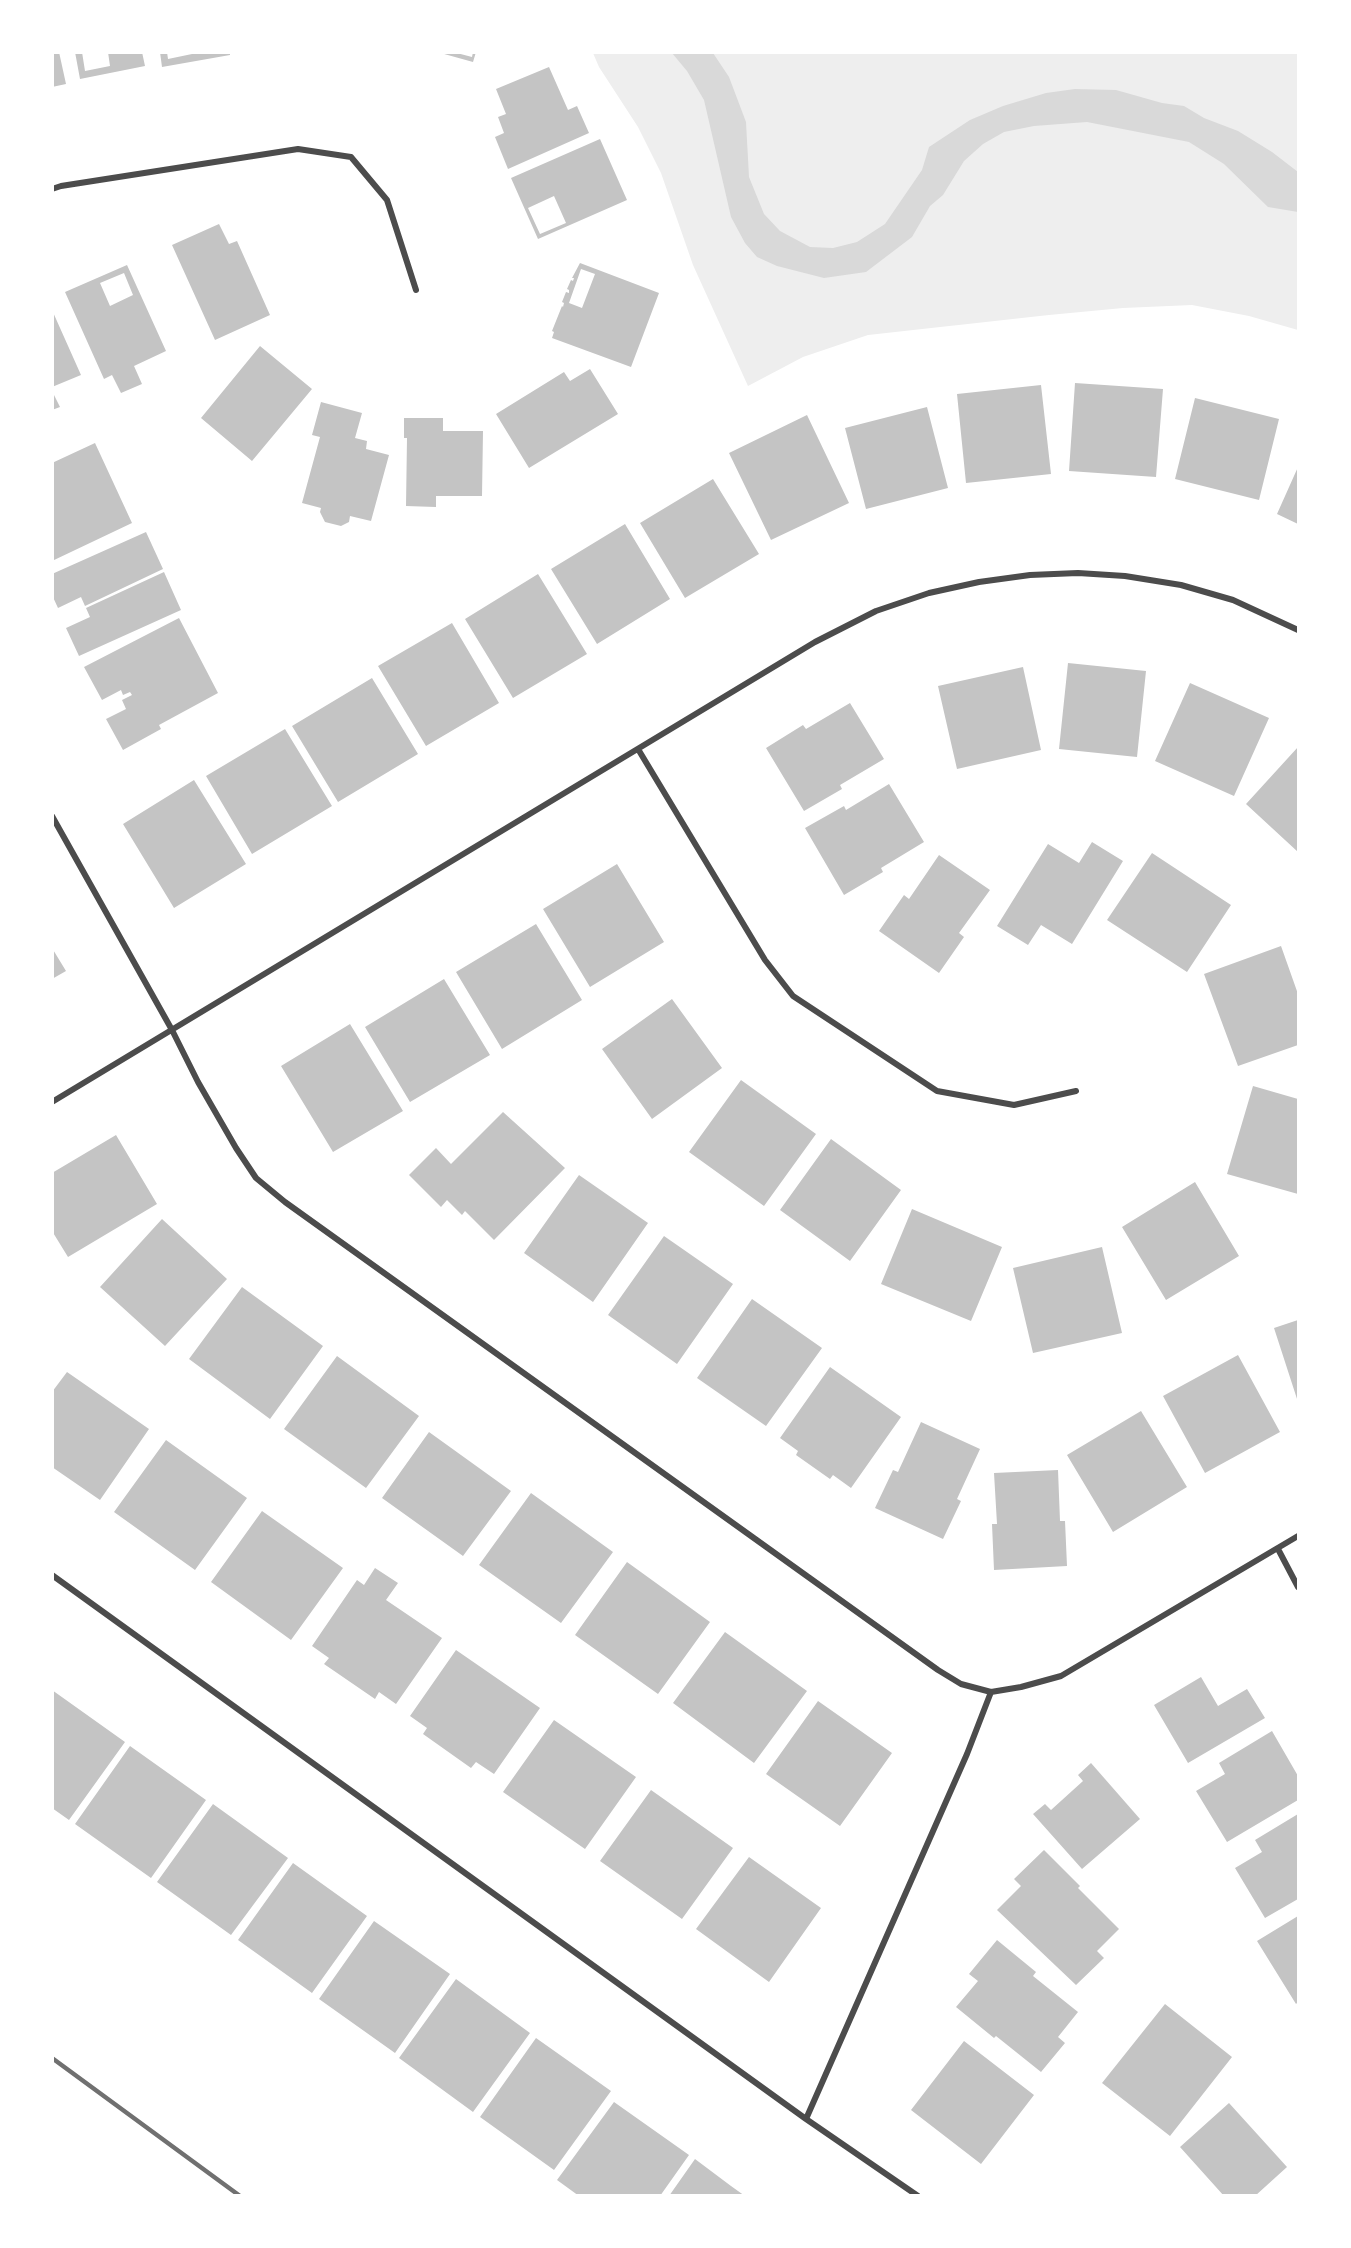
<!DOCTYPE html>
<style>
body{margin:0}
#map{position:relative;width:1351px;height:2248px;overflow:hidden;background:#fff;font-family:"Times New Roman",serif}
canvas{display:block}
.frame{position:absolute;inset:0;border:54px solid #fff;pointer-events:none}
</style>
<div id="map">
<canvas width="1351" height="2248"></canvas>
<div class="frame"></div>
</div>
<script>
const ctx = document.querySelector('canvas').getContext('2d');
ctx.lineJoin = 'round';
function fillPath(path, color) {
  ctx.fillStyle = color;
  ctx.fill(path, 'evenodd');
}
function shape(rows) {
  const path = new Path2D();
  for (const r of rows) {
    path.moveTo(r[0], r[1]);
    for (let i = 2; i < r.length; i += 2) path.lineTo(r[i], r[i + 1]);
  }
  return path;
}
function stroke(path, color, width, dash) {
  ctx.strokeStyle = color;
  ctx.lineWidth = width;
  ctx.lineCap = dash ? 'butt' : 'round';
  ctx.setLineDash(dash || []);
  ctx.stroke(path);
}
fillPath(shape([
 [593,53,1298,53,1298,330,1249,316,1192,305,1123,308,1049,315,868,335,803,357,748,386,693,265,661,173,638,127,599,67]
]), '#eee');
fillPath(shape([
 [672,53,713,53,729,77,746,122,749,177,764,214,780,231,810,247,833,248,857,242,885,224,922,170,929,147,970,120,1003,106,1046,93,1075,89,1116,90,1162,103,1184,106,1204,118,1238,131,1272,152,1298,172,1298,212,1268,207,1224,164,1189,142,1087,122,1034,126,1004,132,983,144,964,161,943,195,930,206,912,237,866,272,824,278,777,266,757,257,745,243,731,217,704,100,687,71]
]), '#d9d9d9');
fillPath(shape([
 [52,52,59,52,66,84,52,87],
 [75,52,82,52,85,71,110,66,108,52,142,52,145,66,80,79],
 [160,52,167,52,168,59,192,54,192,52,230,52,230,55,162,67],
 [437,52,453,52,472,57,473,52,476,52,473,62],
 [549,67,568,110,577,106,589,133,508,169,495,137,504,133,498,117,506,114,496,89],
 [600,139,627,200,538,239,511,178],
 [554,196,566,223,540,234,528,208],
 [219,224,229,244,237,241,270,315,215,340,172,245],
 [580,263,659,293,631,367,552,338,554,332,552,331,562,306,563,307,564,303,562,302,566,292,569,293,569,290,567,289,571,280,573,281,574,278,572,278],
 [581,269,595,274,582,308,569,303],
 [127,265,166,351,134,366,142,384,121,393,112,375,104,379,65,292],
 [124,273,133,295,110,306,100,283],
 [52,310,81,375,52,387],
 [260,346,312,389,252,461,201,418],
 [590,369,618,414,529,468,496,414,564,372,570,381],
 [1075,383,1163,389,1156,477,1069,471],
 [1041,385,1051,474,966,483,957,394],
 [52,391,60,407,52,410],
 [1195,398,1279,419,1259,500,1175,479],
 [321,402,362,413,355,438,367,441,366,449,389,455,371,521,350,516,349,522,341,526,325,522,320,512,321,508,302,503,320,437,312,435],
 [927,407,948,488,866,509,845,428],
 [807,415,849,503,771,540,729,453],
 [404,418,443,418,443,431,483,431,482,496,436,496,436,507,406,506,407,438,404,438],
 [95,443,132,523,52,561,52,463],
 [1298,467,1298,524,1277,514],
 [713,479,759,554,685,598,640,523],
 [625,524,670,599,597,644,551,569],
 [146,532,163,569,85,606,81,597,58,608,52,595,52,574],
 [164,572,181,610,79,656,66,628,90,617,86,608],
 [538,574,587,654,513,698,465,619],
 [179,618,218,693,159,725,161,729,123,750,106,719,126,709,122,700,132,695,130,692,123,695,121,690,102,700,84,667],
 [452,623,499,703,426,746,378,666],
 [1068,663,1146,671,1137,757,1059,749],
 [1023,667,1041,750,957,769,938,686],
 [372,678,418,754,338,802,292,726],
 [1190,683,1269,718,1234,796,1155,761],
 [850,703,884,759,840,785,842,789,804,811,766,748,803,725,806,729],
 [285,729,332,806,252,854,206,776],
 [1298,747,1298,852,1246,804],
 [194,780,246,864,174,908,123,824],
 [889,784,924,842,881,868,883,872,844,895,805,828,844,806,846,810],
 [1092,842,1123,861,1072,944,1041,925,1028,945,997,926,1048,844,1079,863],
 [1152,853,1231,905,1187,972,1107,920],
 [939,855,990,890,959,933,964,937,939,973,879,931,904,895,909,899],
 [617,864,664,942,590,987,543,909],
 [536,924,582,1000,502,1049,456,972],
 [1281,946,1298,994,1298,1045,1238,1066,1204,974],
 [52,948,66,971,52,979],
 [444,979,490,1055,410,1102,365,1027],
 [672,999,722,1068,652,1119,602,1049],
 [350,1024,403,1111,333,1152,281,1066],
 [741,1080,816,1134,764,1206,689,1152],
 [1253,1086,1298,1099,1298,1194,1227,1174],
 [503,1112,565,1168,494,1240,465,1211,462,1215,447,1200,441,1207,409,1175,436,1148,451,1164],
 [116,1135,157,1204,68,1257,52,1231,52,1173],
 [831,1139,901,1190,850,1261,780,1210],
 [579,1175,648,1223,593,1302,524,1253],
 [1195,1182,1239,1256,1166,1300,1122,1227],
 [912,1209,1002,1247,971,1321,881,1284],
 [162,1219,227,1279,165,1346,100,1287],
 [664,1236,733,1284,677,1364,608,1315],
 [1102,1247,1122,1333,1033,1353,1013,1268],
 [242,1287,323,1346,270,1419,189,1359],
 [752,1299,822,1348,766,1426,697,1378],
 [1298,1320,1298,1402,1274,1328],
 [1238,1355,1280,1432,1205,1473,1163,1396],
 [337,1356,419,1416,366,1488,284,1429],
 [830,1367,901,1417,851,1488,833,1475,830,1479,796,1455,798,1451,780,1438],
 [67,1372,149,1429,100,1500,52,1467,52,1392],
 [1141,1411,1187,1487,1113,1532,1067,1455],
 [921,1422,980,1449,957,1499,961,1501,943,1539,875,1508,893,1470,898,1472],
 [429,1432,511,1491,463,1556,382,1498],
 [166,1440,247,1498,195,1570,114,1512],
 [1058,1470,1060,1521,1065,1521,1067,1566,994,1570,992,1524,997,1524,994,1473],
 [531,1493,613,1552,561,1623,479,1565],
 [262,1511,343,1568,291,1640,211,1582],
 [627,1562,710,1622,658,1694,575,1635],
 [375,1568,398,1583,386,1600,442,1638,396,1704,379,1692,375,1699,324,1664,329,1658,312,1646,357,1580,364,1585],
 [725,1632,807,1691,754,1763,673,1703],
 [456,1650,540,1708,494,1774,476,1762,471,1768,423,1734,427,1728,410,1716],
 [1201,1677,1218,1706,1247,1689,1265,1718,1188,1763,1154,1705],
 [52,1690,125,1742,69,1820,52,1808],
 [818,1701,892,1753,840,1826,766,1774],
 [554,1720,636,1777,585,1849,503,1792],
 [1272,1731,1298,1776,1298,1800,1227,1842,1196,1791,1225,1774,1219,1763],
 [130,1746,206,1800,151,1878,75,1824],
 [1091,1763,1140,1819,1082,1869,1033,1814,1045,1804,1051,1810,1083,1781,1078,1775],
 [651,1790,733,1848,682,1919,600,1861],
 [213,1804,288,1858,231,1935,157,1882],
 [1298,1814,1298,1899,1265,1918,1235,1868,1262,1852,1255,1840],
 [1044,1850,1080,1886,1078,1888,1119,1929,1097,1951,1104,1958,1076,1985,997,1910,1021,1886,1014,1879],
 [749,1857,821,1908,769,1982,696,1929],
 [293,1863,367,1916,312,1993,238,1940],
 [1298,1916,1298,2002,1296,2004,1257,1941],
 [374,1921,450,1974,395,2053,319,1999],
 [997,1940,1036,1972,1033,1976,1078,2012,1058,2037,1065,2043,1041,2072,996,2036,994,2038,956,2007,978,1981,969,1974],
 [456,1979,530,2033,473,2112,399,2058],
 [1165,2004,1232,2057,1170,2136,1102,2083],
 [536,2038,611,2091,554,2170,480,2117],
 [964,2041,1034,2095,981,2164,911,2110],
 [614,2102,689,2155,660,2196,579,2196,557,2180],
 [1229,2103,1287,2167,1255,2196,1224,2196,1180,2147],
 [695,2159,731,2186,745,2196,669,2196]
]), '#c4c4c4');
stroke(shape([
 [52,189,61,186,298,149,351,157,387,200,416,290],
 [638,749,765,960,793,996,937,1091,1014,1105,1076,1091],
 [52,816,172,1030,198,1082,236,1148,256,1178,285,1202,938,1670,961,1684,991,1692,1021,1687,1061,1676,1298,1536],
 [52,1102,815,642,876,611,929,593,979,582,1030,575,1078,573,1125,576,1181,585,1233,600,1298,630],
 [1278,1549,1298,1587],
 [52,1575,806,2119,918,2196],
 [806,2119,967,1754,991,1692]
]), '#4c4c4c', 6);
stroke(shape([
 [52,2058,240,2196]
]), '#707070', 4.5);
</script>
